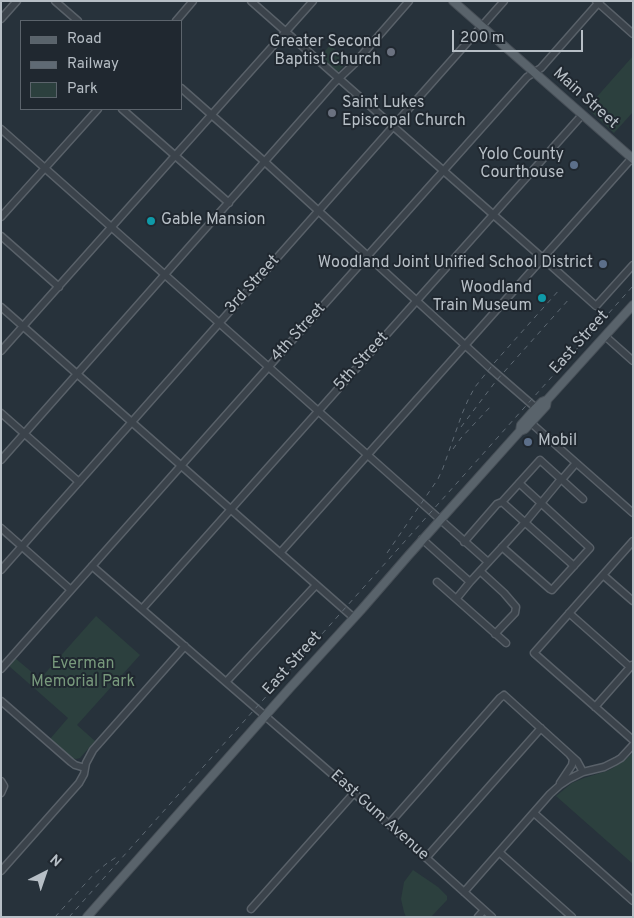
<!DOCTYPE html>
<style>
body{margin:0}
#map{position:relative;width:634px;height:918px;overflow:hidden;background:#27323b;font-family:Overpass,sans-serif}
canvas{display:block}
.frame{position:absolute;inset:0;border:2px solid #b7bfc6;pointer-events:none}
.legend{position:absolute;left:20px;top:20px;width:162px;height:90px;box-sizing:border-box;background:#202830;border:1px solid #5c646c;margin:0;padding:6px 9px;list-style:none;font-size:15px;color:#b7bfc6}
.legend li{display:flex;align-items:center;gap:10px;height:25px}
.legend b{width:25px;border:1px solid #5c646c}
.north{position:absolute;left:20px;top:848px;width:50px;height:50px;-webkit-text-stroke:4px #202830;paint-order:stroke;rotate:41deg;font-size:14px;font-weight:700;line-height:20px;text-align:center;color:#b7bfc6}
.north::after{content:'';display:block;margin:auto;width:18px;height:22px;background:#b7bfc6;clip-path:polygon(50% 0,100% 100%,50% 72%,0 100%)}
.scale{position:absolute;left:452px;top:30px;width:131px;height:22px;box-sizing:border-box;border:2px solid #b7bfc6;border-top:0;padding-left:6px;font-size:15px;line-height:18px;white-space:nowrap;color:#b7bfc6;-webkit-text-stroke:4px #202830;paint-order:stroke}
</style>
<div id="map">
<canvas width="634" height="918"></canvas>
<div class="frame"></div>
<ul class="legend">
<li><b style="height:6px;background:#59636b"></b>Road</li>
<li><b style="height:6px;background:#5f6a74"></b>Railway</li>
<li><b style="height:14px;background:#2c403e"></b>Park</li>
</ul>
<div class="north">N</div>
<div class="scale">200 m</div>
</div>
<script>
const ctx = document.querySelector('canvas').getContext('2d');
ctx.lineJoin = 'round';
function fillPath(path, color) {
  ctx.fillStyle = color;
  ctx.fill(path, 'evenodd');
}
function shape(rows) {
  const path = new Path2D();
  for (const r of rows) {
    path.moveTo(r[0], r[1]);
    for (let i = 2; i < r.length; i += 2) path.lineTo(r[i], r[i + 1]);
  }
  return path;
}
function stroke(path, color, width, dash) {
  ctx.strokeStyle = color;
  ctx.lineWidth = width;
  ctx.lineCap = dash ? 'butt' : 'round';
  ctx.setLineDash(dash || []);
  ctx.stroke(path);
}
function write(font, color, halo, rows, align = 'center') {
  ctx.font = font + ' Overpass,sans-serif';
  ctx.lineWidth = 4;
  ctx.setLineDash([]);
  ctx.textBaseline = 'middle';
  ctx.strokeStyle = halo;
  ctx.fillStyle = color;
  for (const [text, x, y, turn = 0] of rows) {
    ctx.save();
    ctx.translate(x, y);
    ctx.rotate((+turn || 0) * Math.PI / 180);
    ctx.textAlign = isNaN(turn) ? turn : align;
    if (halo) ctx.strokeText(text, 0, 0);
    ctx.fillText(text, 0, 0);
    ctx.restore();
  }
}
fillPath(shape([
 [330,45,348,61,338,72,320,57],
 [633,56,633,112,614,133,587,108],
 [96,616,140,655,77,725,95,741,80,758,76,759,72,758,50,739,68,718,9,666,15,658,40,679],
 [633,753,633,864,556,796,572,783,584,778,607,771,613,768,625,760],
 [413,870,438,887,447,896,447,900,431,917,406,917,404,912,401,899,403,888,404,882]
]), '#2c403e');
const minor = shape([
 [55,1,78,21],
 [251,1,547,262,596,306,633,265],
 [596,1,633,34],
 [1,19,17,1],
 [176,21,193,1],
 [181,88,265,162,490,368,536,408],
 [122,109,229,203],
 [1,129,488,562],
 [1,217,98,109],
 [1,236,59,287],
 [1,307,354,618],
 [605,336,633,361],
 [1,351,313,1],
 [1,413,79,482],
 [531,423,633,513],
 [1,460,334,83,354,64,409,1],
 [502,502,574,566],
 [1,528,71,590],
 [422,539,470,582],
 [633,541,534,653,633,740],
 [464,542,497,504,502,502,540,460,583,499],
 [502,547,550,589,552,590,590,548,519,483],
 [280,553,631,159],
 [92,566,354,793,492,917],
 [1,570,504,1],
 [480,571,504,593,516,607,515,613,495,634],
 [603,575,633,601],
 [437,582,506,643],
 [457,598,470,582,528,519,561,479,564,477,576,463],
 [142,609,582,115],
 [569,613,630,667],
 [1,669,272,363,527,77,541,68,600,1],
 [226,682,316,585],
 [1,701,71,762,75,765,85,768],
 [595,707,632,665],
 [1,781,4,786,1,793],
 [560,783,572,765,573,759,570,755],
 [534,813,633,901],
 [389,824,500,698,504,695,577,761,583,772],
 [499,852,572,917],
 [426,858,541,728],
 [1,871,79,783,84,774,86,763,93,750,185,646],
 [464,892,550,794,560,785,569,779,583,772,604,767,616,761,621,758,633,745],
 [251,909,354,793],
 [478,917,484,910]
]);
const major = shape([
 [453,1,633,159],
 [520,431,521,425,536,408,542,402,547,400],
 [87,917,289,689,362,609,408,556,520,431,525,429,546,406,547,400,633,305]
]);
stroke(minor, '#596169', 9);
stroke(major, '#474f57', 10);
stroke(minor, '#3b434b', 6);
stroke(major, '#59636b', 8);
stroke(shape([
 [461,427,496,381,570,298],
 [453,449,461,438,491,406],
 [387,553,438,479,443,468,462,414,468,400,475,387,495,362,560,289],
 [55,917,94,874,106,864,118,856],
 [69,917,633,286]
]), '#5f6a74', 1, [5, 5]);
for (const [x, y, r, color] of [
 [391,52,5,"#6b7280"],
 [332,113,5,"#6b7280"],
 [574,165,5,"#5c6f8a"],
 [151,221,5,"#0f9aa8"],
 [603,264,5,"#5c6f8a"],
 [542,298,5,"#0f9aa8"],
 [528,442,5,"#5c6f8a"]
]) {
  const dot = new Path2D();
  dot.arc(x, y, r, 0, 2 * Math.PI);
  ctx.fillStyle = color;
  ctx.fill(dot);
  stroke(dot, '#202830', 2);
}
write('16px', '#b7bfc6', '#202830', [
 ["Greater Second",381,43],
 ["Baptist Church",381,61],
 ["Saint Lukes",342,104,"left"],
 ["Episcopal Church",342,122,"left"],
 ["Yolo County",564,156],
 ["Courthouse",564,174],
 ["Gable Mansion",161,221,"left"],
 ["Woodland Joint Unified School District",593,264],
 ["Woodland",532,289],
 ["Train Museum",532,307],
 ["Mobil",538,442,"left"]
], 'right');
write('16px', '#b7bfc6', '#202830', [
 ["Main Street",585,99,42],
 ["3rd Street",253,285,-48],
 ["4th Street",299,333,-48],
 ["East Street",580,343,-48],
 ["5th Street",362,362,-48],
 ["East Street",293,664,-48],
 ["East Gum Avenue",379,816,42]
]);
write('16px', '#78997c', '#202830', [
 ["Everman",83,665],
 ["Memorial Park",83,683]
]);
</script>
